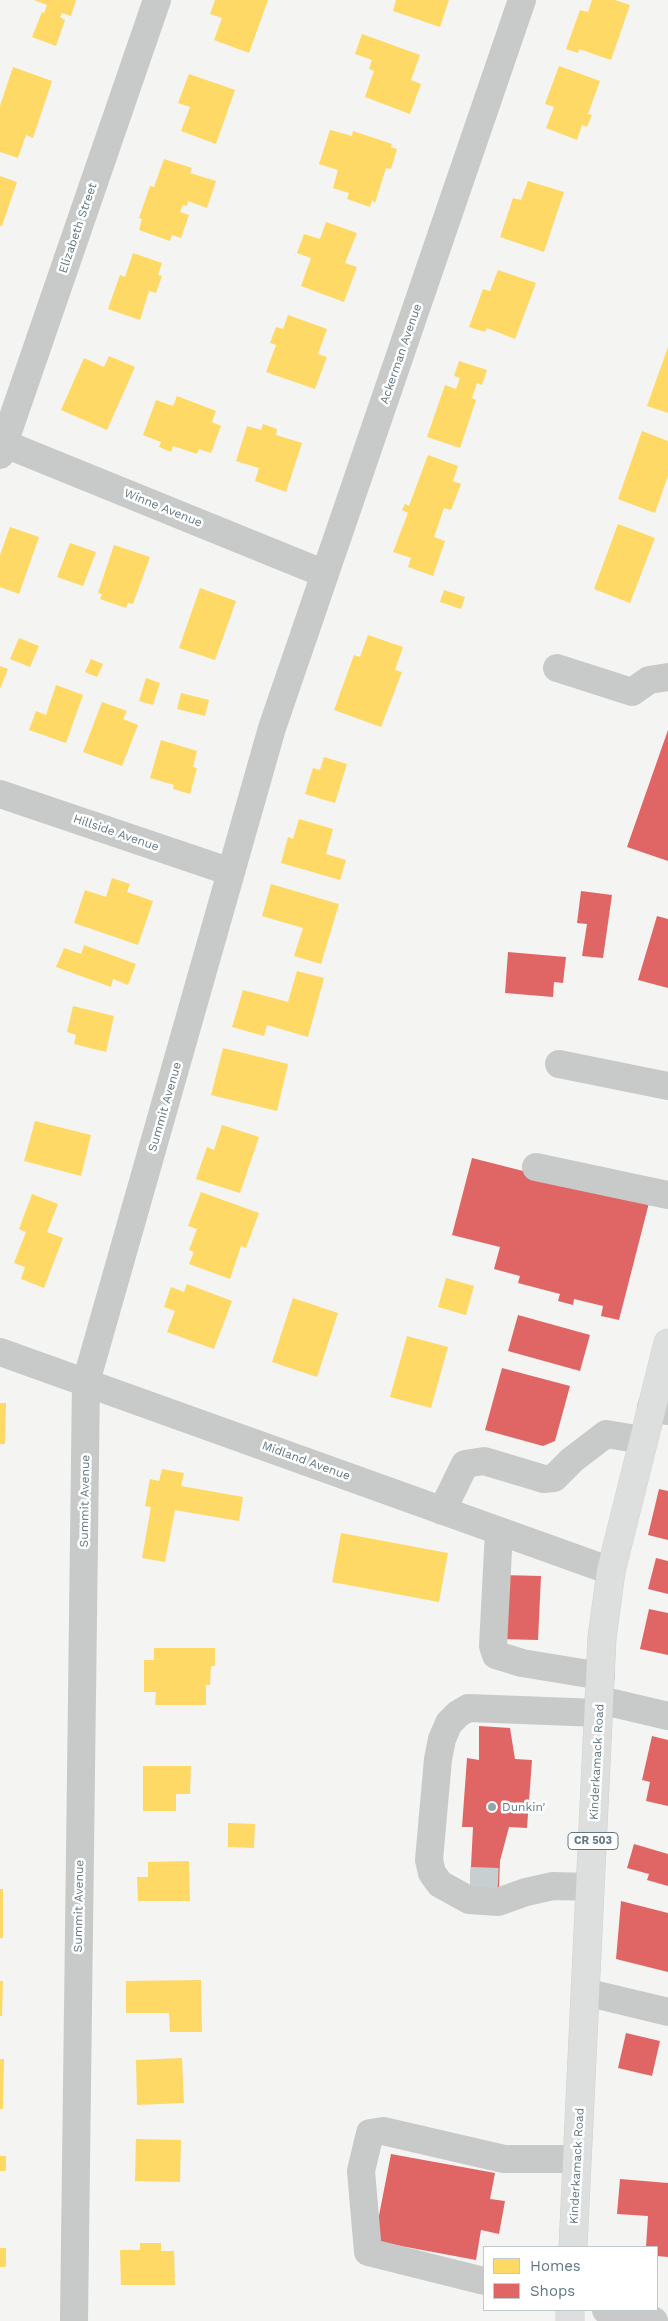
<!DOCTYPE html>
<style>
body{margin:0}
#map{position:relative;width:668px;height:2321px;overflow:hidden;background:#f4f4f2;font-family:"Work Sans",sans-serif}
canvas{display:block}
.legend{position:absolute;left:483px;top:2246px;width:175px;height:65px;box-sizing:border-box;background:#fff;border:1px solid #c0c9ce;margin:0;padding:6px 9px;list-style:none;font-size:15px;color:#627884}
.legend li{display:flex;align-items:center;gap:10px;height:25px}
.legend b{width:25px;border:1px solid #c0c9ce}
</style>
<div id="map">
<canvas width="668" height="2321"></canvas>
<ul class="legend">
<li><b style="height:14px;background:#ffd966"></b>Homes</li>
<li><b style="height:14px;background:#e06666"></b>Shops</li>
</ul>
</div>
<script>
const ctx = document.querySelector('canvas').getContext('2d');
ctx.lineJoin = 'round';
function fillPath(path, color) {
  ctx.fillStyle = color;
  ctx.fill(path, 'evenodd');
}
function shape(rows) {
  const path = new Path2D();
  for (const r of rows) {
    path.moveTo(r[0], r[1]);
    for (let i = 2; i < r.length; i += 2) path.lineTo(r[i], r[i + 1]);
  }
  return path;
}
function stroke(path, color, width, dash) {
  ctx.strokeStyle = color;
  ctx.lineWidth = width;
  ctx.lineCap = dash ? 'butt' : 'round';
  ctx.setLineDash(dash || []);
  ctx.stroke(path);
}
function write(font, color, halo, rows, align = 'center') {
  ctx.font = font + ' "Work Sans",sans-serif';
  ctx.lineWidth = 5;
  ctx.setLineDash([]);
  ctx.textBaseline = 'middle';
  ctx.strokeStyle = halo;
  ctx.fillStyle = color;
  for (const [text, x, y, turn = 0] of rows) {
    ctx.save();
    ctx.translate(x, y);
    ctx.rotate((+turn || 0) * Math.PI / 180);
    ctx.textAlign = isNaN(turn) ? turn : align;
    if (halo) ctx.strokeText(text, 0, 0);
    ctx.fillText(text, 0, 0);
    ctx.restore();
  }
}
fillPath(shape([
 [34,0,76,0,71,16,62,13,60,17,65,20,56,46,32,37,42,12,44,13,47,5],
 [215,0,268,0,249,53,214,40,222,18,210,14],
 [396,0,449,0,440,27,393,11],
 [592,0,615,0,630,5,611,60,579,49,578,53,566,49,580,10,588,12],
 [362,34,420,55,411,80,421,84,410,114,365,97,374,71,369,69,372,60,355,54],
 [559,66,600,81,588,114,592,115,587,127,582,125,577,140,546,128,554,107,545,104],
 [13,67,52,81,33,138,26,135,18,158,0,152,0,106],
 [189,74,235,90,216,144,181,131,190,107,178,103],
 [330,130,352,136,353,131,392,144,391,147,397,149,391,169,386,168,375,203,372,200,370,207,347,199,349,193,333,188,338,170,319,164],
 [164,159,192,168,190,173,216,181,207,208,188,201,187,206,183,205,180,212,189,215,181,238,172,235,170,241,139,230,142,219,139,218,150,186,154,187],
 [0,176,17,182,2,226,0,226],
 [528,181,564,192,544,252,500,237,513,198,521,200],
 [326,222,357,233,345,263,357,267,344,302,301,286,311,258,297,253,304,234,320,239],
 [133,253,162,263,158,275,162,276,156,293,149,291,140,320,108,309,120,275,125,277],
 [498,270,536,283,515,339,487,328,485,332,469,327,483,289,490,291],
 [288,315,327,329,318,354,327,357,315,389,266,372,276,345,270,343,276,327,283,329],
 [668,347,668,413,647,406],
 [109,356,135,367,107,430,61,410,84,358,104,367],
 [459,361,487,370,482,385,477,383,472,398,476,400,460,448,427,437,445,385,456,389,460,378,454,376],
 [177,396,216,411,212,422,221,426,211,453,199,449,197,454,173,446,171,452,159,447,161,442,143,435,156,400,173,406],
 [263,424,277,429,276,435,302,443,286,492,255,481,259,468,236,461,247,426,261,430],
 [642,431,668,441,668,476,655,513,618,499],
 [428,455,458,466,453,481,461,484,451,510,444,508,434,537,445,541,433,576,408,567,411,558,393,552,408,513,402,510,405,504,409,506],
 [618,524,655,538,630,603,594,589],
 [10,527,39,537,19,594,0,587,0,555],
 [70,543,96,552,83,586,57,577],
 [114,545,150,557,133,604,128,603,126,608,100,599,102,594,98,593],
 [200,588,236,601,215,660,179,648],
 [444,590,465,597,461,609,440,602],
 [368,635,403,647,395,670,402,672,381,727,334,710,354,655,360,657],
 [19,638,39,646,30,667,10,659],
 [91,659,103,664,97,677,85,672],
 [0,666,8,669,0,689],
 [146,678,160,683,153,705,139,701],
 [56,685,83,695,66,743,29,730,36,711,46,715],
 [181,693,209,700,205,716,177,709],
 [102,702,127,711,123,719,138,725,122,766,83,752],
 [161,740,197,751,193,767,197,768,190,794,173,789,174,785,150,778],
 [324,757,347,764,335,803,305,794,313,768,320,770],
 [299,819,333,829,326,854,346,860,340,880,281,863,288,837,293,839],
 [112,878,130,884,127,892,153,901,138,945,74,923,85,890,106,897],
 [271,884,339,904,321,964,294,956,303,928,262,916],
 [84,945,136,964,128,985,113,979,111,987,56,967,64,948,81,954],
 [297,971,324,978,308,1037,267,1025,264,1036,232,1027,243,990,288,1002],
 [73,1006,114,1016,106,1052,74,1044,76,1035,67,1032],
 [223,1048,288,1064,277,1111,211,1095],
 [35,1121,91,1135,81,1176,24,1161],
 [222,1125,259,1137,240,1193,196,1179,207,1147,214,1150],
 [201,1192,259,1213,246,1248,241,1246,230,1279,189,1264,194,1252,189,1250,197,1229,188,1226],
 [32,1194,58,1204,47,1232,63,1238,44,1288,21,1279,25,1267,14,1263,26,1232,19,1229],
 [446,1278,474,1286,466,1315,438,1307],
 [187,1284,232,1301,214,1349,167,1332,175,1311,164,1307,171,1287,184,1292],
 [293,1298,338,1313,317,1377,272,1362],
 [407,1336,448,1347,431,1408,390,1397],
 [0,1403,6,1403,5,1444,0,1444],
 [162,1469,184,1473,181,1486,243,1497,239,1521,175,1510,165,1562,142,1558,151,1507,145,1506,150,1479,159,1481],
 [341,1533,448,1553,439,1602,332,1582],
 [154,1648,215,1648,215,1666,211,1666,210,1685,206,1685,206,1705,155,1705,156,1692,144,1692,144,1660,154,1660],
 [143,1766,191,1766,190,1794,176,1794,176,1811,143,1811],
 [228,1823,255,1824,254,1848,228,1847],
 [189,1861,190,1901,138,1901,137,1877,148,1877,148,1862],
 [0,1889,3,1889,3,1938,0,1938],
 [201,1980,202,2032,170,2032,169,2013,126,2013,126,1981],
 [0,1981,3,1981,2,2016,0,2016],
 [182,2058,184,2103,137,2105,136,2060],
 [0,2059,4,2059,3,2109,0,2109],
 [136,2139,181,2140,180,2182,135,2181],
 [0,2156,6,2156,6,2171,0,2171],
 [140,2243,161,2243,161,2251,174,2251,175,2285,121,2285,120,2250,140,2250],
 [0,2248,6,2248,6,2267,0,2267]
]), '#ffd966');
fillPath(shape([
 [668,730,668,861,627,847],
 [581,891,612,895,603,958,582,956,587,924,577,923],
 [657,916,668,919,668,988,638,980],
 [508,952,566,957,563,983,554,982,553,997,505,993],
 [472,1158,649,1203,619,1320,601,1316,603,1306,574,1299,573,1305,558,1301,560,1294,518,1283,520,1276,494,1269,500,1247,452,1235],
 [518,1315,590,1335,580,1371,508,1351],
 [502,1368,570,1386,555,1441,543,1446,485,1430],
 [659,1489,668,1491,668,1540,648,1535],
 [656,1558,668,1561,668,1594,648,1589],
 [502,1575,541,1576,538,1640,499,1639],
 [649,1609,668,1613,668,1655,640,1649],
 [479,1726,510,1728,515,1759,532,1760,527,1828,509,1827,500,1861,499,1888,470,1886,473,1827,462,1827,467,1758,479,1760],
 [652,1736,668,1740,668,1806,646,1801,650,1782,642,1780],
 [634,1844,668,1854,668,1886,647,1880,649,1874,627,1868],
 [621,1901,668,1913,668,1972,616,1959],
 [626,2033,660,2041,652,2076,618,2068],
 [391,2154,495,2173,490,2199,505,2201,499,2234,481,2230,476,2260,374,2241],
 [620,2179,668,2183,668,2257,657,2256,657,2247,646,2247,648,2216,617,2214]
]), '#e06666');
stroke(shape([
 [470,1881,499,1882]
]), '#c8cfd1', 28, [28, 14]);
const major = shape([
 [573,2247,602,1638,611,1571,668,1343],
 [570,2321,570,2310]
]);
stroke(major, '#d0d1d1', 29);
stroke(shape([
 [0,442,325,574],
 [0,455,157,0],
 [557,668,632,692,649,680,668,677],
 [0,794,231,872],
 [559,1064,668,1086],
 [536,1167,668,1195],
 [0,1352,611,1571],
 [651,1407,668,1411],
 [442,1511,465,1464,484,1461,544,1479,554,1478,572,1460,606,1434,643,1440],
 [499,1531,493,1646,496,1655,522,1663,601,1676],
 [600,1700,668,1716],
 [590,1887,553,1886,526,1892,498,1902,469,1900,440,1884,432,1873,429,1860,438,1759,442,1739,449,1723,458,1714,468,1708,599,1713],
 [585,1992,668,2012],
 [484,2281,368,2252,361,2171,370,2133,383,2131,504,2159,577,2159],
 [606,2310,654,2321],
 [74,2321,86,1382,272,728,522,0]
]), '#c8caca', 28);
stroke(major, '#dddede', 28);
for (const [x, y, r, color] of [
 [492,1807,5,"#95a3aa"]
]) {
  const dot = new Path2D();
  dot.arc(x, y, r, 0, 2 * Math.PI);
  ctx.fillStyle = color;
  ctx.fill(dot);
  stroke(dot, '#fff', 2);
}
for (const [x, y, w] of [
 [593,1841,50]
]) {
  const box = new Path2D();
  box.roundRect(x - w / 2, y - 8.5, w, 17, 4);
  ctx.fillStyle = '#fff';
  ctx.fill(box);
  stroke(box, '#627884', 1);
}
write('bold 11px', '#627884', null, [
 ["CR 503",593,1841]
]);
write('12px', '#627884', '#fff', [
 ["Elizabeth Street",78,228,-71],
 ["Ackerman Avenue",401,354,-71],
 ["Winne Avenue",163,508,22],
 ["Hillside Avenue",116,833,19],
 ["Summit Avenue",165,1107,-74],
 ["Midland Avenue",306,1461,20],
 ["Summit Avenue",85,1501,-89],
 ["Kinderkamack Road",597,1762,-87],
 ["Summit Avenue",79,1906,-89],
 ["Kinderkamack Road",577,2166,-87]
]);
write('12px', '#627884', '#fff', [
 ["Dunkin'",502,1807]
], 'left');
</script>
